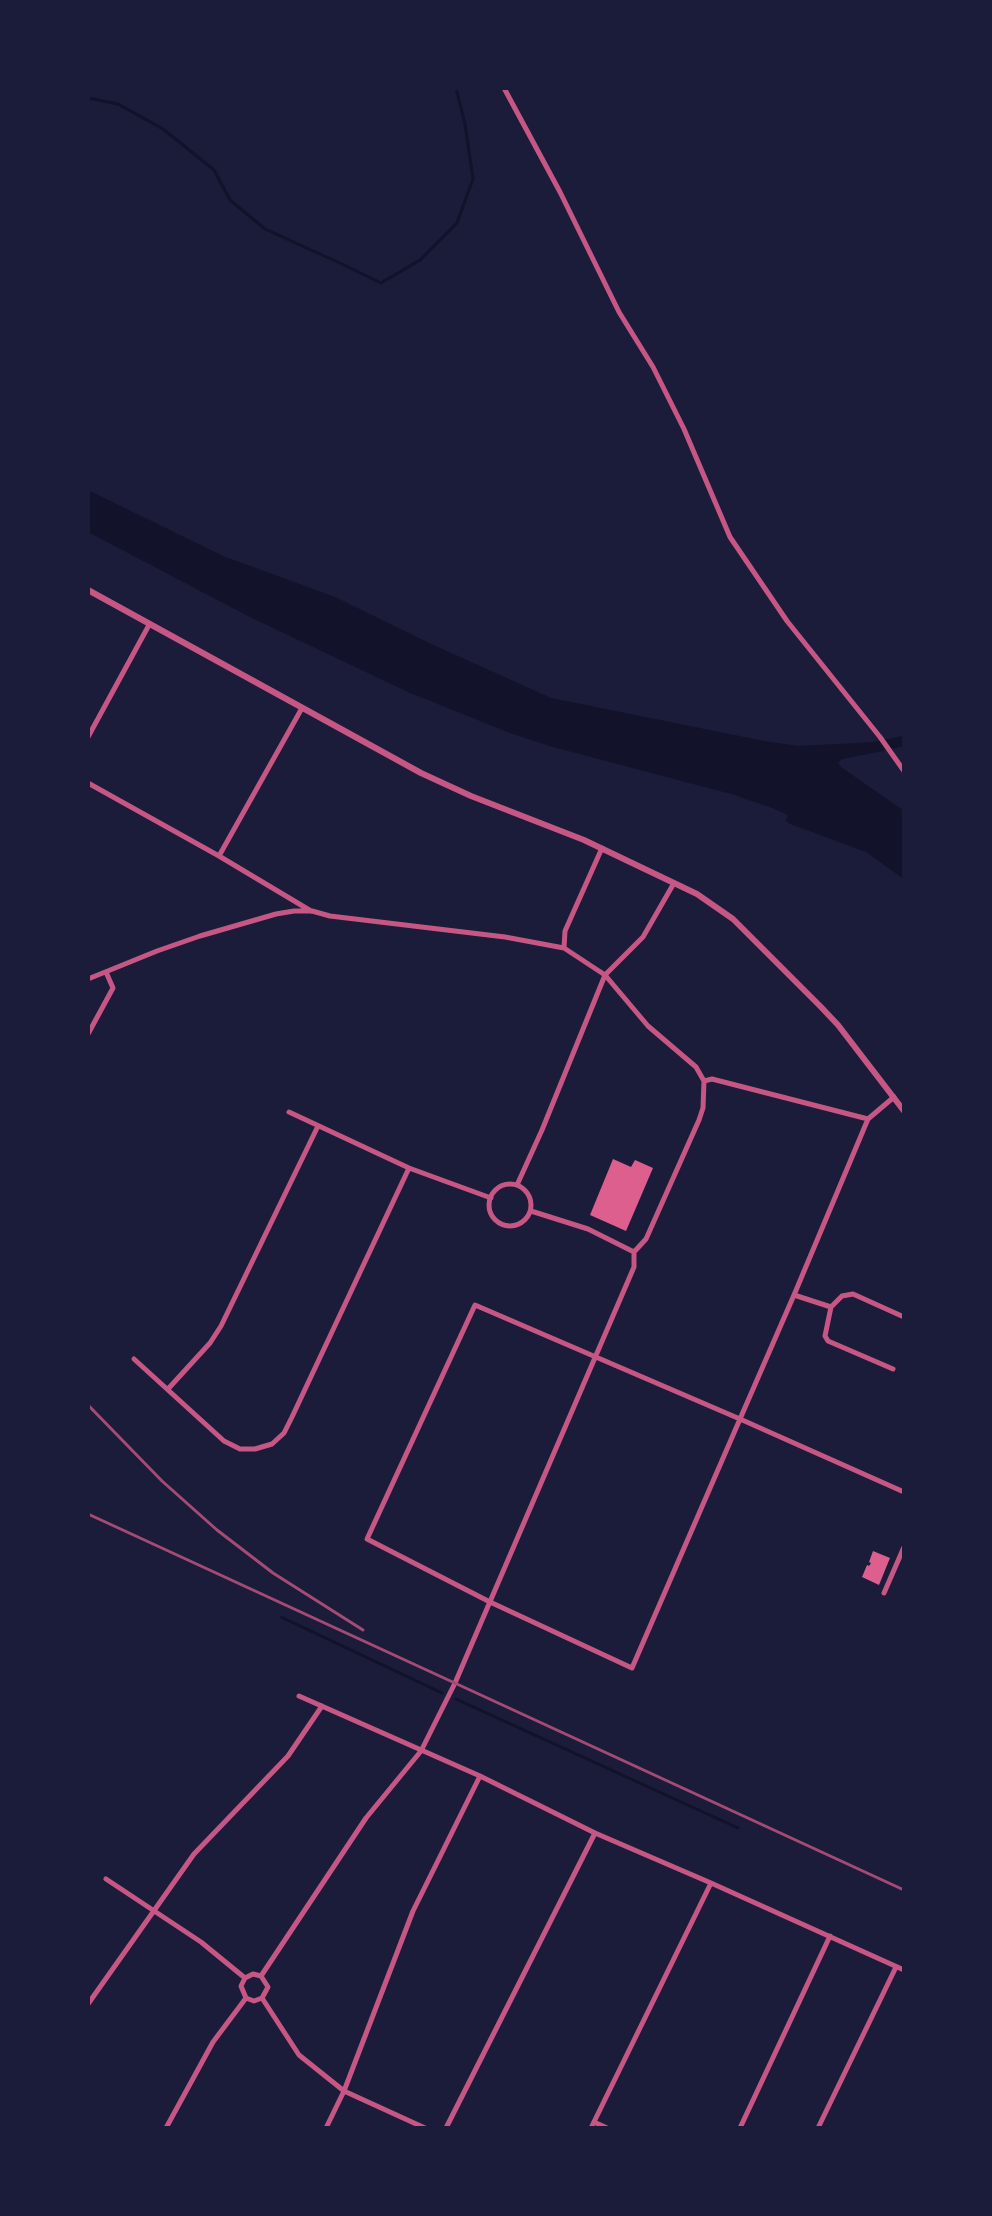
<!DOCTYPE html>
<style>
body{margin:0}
#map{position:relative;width:992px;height:2216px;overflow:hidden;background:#1b1b3a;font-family:"Titillium Web",sans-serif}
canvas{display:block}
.frame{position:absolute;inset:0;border:90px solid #1b1b3a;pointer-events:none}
</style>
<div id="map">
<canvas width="992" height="2216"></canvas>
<div class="frame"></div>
</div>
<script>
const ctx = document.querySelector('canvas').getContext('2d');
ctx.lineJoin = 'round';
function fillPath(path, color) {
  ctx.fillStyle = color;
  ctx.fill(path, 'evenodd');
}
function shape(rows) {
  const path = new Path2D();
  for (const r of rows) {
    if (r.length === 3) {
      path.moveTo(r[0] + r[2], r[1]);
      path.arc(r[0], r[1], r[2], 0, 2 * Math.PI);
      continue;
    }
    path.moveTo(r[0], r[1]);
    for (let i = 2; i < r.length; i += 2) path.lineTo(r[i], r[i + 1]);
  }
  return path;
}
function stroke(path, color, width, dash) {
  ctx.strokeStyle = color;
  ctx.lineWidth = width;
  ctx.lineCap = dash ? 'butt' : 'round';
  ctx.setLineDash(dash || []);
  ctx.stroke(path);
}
fillPath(shape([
 [88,490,223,556,335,597,429,643,551,698,764,741,798,746,877,742,883,751,842,759,838,763,841,767,904,811,904,879,866,852,790,824,786,821,788,815,772,808,735,795,553,747,510,733,408,692,250,617,88,532]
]), '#12122b');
stroke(shape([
 [88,98,118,104,163,129,214,170,230,200,265,229,342,264,381,283,420,260,457,223,473,179,465,124,456,88],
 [281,1617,442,1693],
 [456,1699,738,1828]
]), '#12122b', 3);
stroke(shape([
 [869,748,904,741]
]), '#12122b', 10);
fillPath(shape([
 [613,1159,631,1167,635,1160,653,1168,626,1231,590,1215],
 [873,1551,890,1558,879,1585,862,1577,867,1565,869,1566,871,1563,869,1562]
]), '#dd5f8e');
stroke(shape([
 [504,88,560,192,619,312,653,367,684,429,730,537,787,621,880,737,904,771],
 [88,737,149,625],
 [88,783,219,856,311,911],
 [219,856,302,708],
 [564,948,565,931,602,848],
 [88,979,157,951,200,936,276,914,294,911,312,911,330,916,505,937,564,948,605,975,648,1026,696,1067,704,1081,703,1108,699,1120,646,1239,634,1252,634,1267,455,1683,421,1751,366,1818,261,1976],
 [88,1034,113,988,106,972],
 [704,1081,712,1079,868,1119],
 [894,1097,868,1119,794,1295,740,1419,632,1668,490,1602,367,1539,475,1305,740,1419,904,1492],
 [289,1112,409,1168,491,1198],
 [510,1205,21],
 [517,1185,542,1130,605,975,643,937,674,883],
 [531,1211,588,1229,634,1252],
 [794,1295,831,1307],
 [134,1359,224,1441,240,1449,255,1449,272,1444,284,1433,292,1417,409,1168],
 [893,1369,828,1341,825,1336,831,1307,842,1296,853,1294,904,1317],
 [168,1389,210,1343,221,1326,318,1126],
 [884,1593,904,1547],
 [299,1696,480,1776,595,1833,711,1883,904,1970],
 [106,1879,201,1942,245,1978],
 [261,1976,268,1987,262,1998],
 [245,1978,241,1986,246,1998],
 [245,1978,253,1974,261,1976],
 [246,1998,254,2001,262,1998],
 [262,1998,299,2055,344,2091,425,2128],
 [88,2004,194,1854,288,1756,322,1706],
 [594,2122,607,2128],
 [166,2128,213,2042,246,1998],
 [326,2128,344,2091,413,1911,480,1776],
 [446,2128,595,1833],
 [591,2128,711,1883],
 [740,2128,830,1936],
 [818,2128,896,1967]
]), '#c65784', 5);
stroke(shape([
 [88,590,421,773,471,796,584,840,697,894,733,919,821,1007,838,1025,904,1111]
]), '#c65784', 6);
stroke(shape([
 [88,1405,162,1481,217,1530,273,1573,363,1630],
 [88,1514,904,1890]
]), '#a44b75', 3);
</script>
